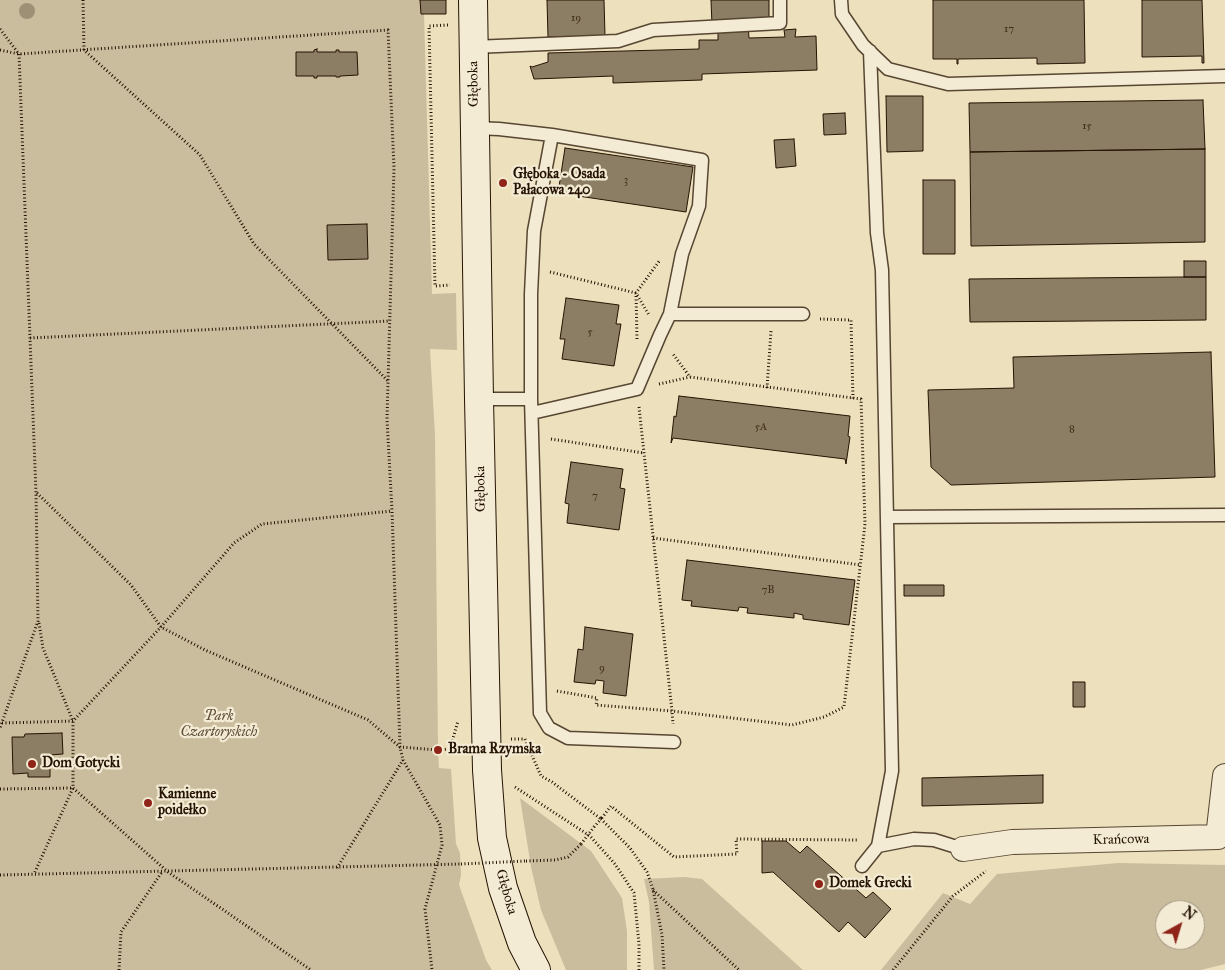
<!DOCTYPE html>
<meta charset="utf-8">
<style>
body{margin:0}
#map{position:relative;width:1225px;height:970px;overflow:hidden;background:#ece0bd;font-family:"IM FELL Great Primer",serif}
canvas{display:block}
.north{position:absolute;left:1155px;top:900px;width:50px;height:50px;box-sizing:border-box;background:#f3ebd4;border:1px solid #a19580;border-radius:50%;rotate:39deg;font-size:14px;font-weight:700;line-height:20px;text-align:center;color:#251303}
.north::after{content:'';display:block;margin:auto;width:18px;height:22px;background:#8f2418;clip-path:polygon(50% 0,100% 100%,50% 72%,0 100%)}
</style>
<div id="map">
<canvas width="1225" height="970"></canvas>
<div class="north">N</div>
</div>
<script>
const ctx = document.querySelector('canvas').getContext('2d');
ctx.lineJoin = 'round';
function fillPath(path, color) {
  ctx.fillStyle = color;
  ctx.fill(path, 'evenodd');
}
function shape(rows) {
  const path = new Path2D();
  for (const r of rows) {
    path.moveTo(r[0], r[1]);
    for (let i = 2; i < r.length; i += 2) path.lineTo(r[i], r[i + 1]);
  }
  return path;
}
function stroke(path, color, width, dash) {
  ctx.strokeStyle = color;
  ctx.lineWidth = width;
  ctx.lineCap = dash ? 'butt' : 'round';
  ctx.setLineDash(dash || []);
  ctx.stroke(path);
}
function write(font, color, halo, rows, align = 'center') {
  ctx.font = font + ' "IM FELL Great Primer",serif';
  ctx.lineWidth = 4.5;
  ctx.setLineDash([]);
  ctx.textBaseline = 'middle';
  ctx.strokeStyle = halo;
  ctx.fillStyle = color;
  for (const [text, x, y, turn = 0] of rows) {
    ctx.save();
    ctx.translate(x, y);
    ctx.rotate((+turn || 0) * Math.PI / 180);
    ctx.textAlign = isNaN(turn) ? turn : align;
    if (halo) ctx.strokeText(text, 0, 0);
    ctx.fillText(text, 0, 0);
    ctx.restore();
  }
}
fillPath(shape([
 [0,0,446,0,446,14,424,14,432,294,456,293,457,350,430,349,435,435,438,750,439,768,451,769,456,844,460,853,461,875,459,885,486,960,492,970,0,970],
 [520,798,591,851,622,898,627,931,627,970,566,970,541,910,531,867],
 [1118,863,1225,865,1225,964,1201,970,881,970,943,893,970,904,997,874],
 [1165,910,1195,910,1195,940,1165,940],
 [684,877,702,879,803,970,654,970,649,902,644,879]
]), '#cabd9d');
const building = shape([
 [420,0,446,0,446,14,421,14,420,0],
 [547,0,604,0,605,36,548,37,547,0],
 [711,0,769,0,769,23,748,24,749,38,785,37,784,30,796,29,795,37,816,36,817,70,702,74,702,80,613,83,613,76,534,79,530,66,532,67,548,62,548,53,699,49,699,40,718,40,718,24,712,25,711,0],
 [933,0,1084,0,1085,63,1037,64,1037,58,958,59,958,64,957,64,957,59,933,59,933,0],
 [1142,0,1202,0,1204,63,1202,63,1202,56,1142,57,1142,0],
 [317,49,317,52,336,52,336,50,339,50,339,52,357,52,358,75,340,76,340,77,336,77,336,76,317,76,317,78,314,78,314,76,296,76,296,52,314,52,314,50,317,49],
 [886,96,923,96,923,151,887,152,886,96],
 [1203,100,1205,149,970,152,969,103,1203,100],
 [845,113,846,134,824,135,823,114,845,113],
 [794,139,796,166,776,168,774,140,794,139],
 [565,148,693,167,686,212,558,193,565,148],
 [1205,149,1205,242,971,246,970,152,1205,149],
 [923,180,955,180,955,254,923,254,923,180],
 [367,224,368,259,328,260,327,225,367,224],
 [1184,261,1206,261,1206,277,1184,277,1184,261],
 [1184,277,1206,277,1206,320,970,322,969,279,1184,277],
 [566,298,619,305,616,324,621,324,614,366,562,359,565,339,560,339,566,298],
 [1211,352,1215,477,951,485,931,467,928,390,1014,388,1013,357,1211,352],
 [679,396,850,416,848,436,850,437,846,464,845,459,673,438,671,443,674,416,676,417,679,396],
 [571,462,623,469,620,488,625,489,619,530,567,523,569,504,565,503,571,462],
 [687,560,855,580,849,625,803,619,803,615,794,613,794,618,747,613,748,608,739,607,738,611,691,606,692,601,682,600,687,560],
 [904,585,944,585,944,596,904,596,904,585],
 [585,627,633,634,626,696,603,693,604,681,596,680,595,684,574,682,578,649,583,650,585,627],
 [1073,682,1085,682,1085,707,1073,707,1073,682],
 [62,733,63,754,50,755,50,777,28,777,28,773,13,774,12,737,24,737,25,734,62,733],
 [1043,775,1043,803,922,806,922,778,1043,775],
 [762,841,786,841,800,853,807,846,866,898,873,892,891,909,865,938,848,922,839,932,773,872,762,873,762,841]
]);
fillPath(building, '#8c7e64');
stroke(building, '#251303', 1);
const lane = shape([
 [841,0,842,14,863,45,888,69,948,84,1225,76],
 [473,47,618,41,653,30,780,23,780,0],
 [475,128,499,129,552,135,534,231,531,294,531,399],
 [552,135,702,160,699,206,682,254,670,314,803,314],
 [479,399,531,399,540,713,549,728,568,738,674,742],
 [532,413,637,389,660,335,670,314],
 [887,517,1225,515],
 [878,846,914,839,934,840,963,849],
 [862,866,878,846,892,771,882,270,877,233,870,51]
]);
const street = shape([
 [963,849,1012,842,1218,837,1225,776]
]);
const secondary = shape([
 [473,0,479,399,487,770,492,838,503,888,522,943,536,970]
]);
stroke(lane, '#574632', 15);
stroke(street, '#574632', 26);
stroke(secondary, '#251303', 30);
stroke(shape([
 [83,0,84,50,200,155,254,244,388,381],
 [448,25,429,26,435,286,450,285],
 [0,29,19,54,36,493,38,621,0,728],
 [0,50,19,54,388,30,394,168,387,419,392,511,400,747,403,760,440,825,442,845,425,909,432,970],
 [550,272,636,293,649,315],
 [820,319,851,320,853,399],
 [30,338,390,321],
 [637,339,636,293,660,260],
 [659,384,690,377],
 [767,388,771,331],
 [639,407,672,711,792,725,824,717,844,707,865,524,861,399,690,377,673,354],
 [551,439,644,453],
 [37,493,131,585,161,627,205,650,368,720,400,747,438,750,450,749,458,721],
 [653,538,861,565],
 [39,623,43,648,73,721,73,788,168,872,311,970],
 [557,691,597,698,596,705,672,711,673,724],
 [2,723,73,721,161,627,234,543,262,524,392,511],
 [511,739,525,739,541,776,552,782,601,819,611,806,674,857,737,854,736,839,859,840],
 [515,787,590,836,615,864,634,893,639,944,639,970],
 [0,789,73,788,34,874],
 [594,827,601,819,630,848,647,872,653,889,662,935,664,970],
 [526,861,555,860,568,857,581,844],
 [337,868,403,760],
 [0,875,461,864],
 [653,890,739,970],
 [119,970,121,932,162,872],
 [893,970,953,896,986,871]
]), '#251303', 3, [1, 2.5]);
stroke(lane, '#f3ebd4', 12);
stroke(street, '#f3ebd4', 24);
stroke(secondary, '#f3ebd4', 28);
stroke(shape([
 [581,844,594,827],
 [461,864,526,861]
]), '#251303', 3, [1, 2.5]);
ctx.fillStyle = '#9e9074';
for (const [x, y] of [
 [27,11]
]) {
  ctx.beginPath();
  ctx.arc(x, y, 8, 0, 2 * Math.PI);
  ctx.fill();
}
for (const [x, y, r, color] of [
 [503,183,5,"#8f2418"],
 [438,750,5,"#8f2418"],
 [32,764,5,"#8f2418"],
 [148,803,5,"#8f2418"],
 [819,884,5,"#8f2418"]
]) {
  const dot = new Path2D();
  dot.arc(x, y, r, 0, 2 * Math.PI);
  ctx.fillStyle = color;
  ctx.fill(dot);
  stroke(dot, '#f3ebd4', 2);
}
write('11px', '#3f2e1b', null, [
 ["19",576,18],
 ["17",1009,29],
 ["15",1087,126],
 ["3",626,180],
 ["5",590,332],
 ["5A",761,427],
 ["8",1072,429],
 ["7",595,496],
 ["7B",768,590],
 ["9",602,668]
]);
write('14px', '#251303', '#f3ebd4', [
 ["Głęboka",474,84,-91],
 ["Głęboka",481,489,-91],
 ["Krańcowa",1121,840,-1],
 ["Głęboka",506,892,74]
]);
write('bold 14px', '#251303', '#f3ebd4', [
 ["Głęboka - Osada",513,175],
 ["Pałacowa 240",513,191],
 ["Brama Rzymska",448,750],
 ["Dom Gotycki",42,764],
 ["Kamienne",158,795],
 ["poidełko",158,811],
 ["Domek Grecki",829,884]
], 'left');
write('italic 14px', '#5f4e39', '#f3ebd4', [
 ["Park",219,717],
 ["Czartoryskich",219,733]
]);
</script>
